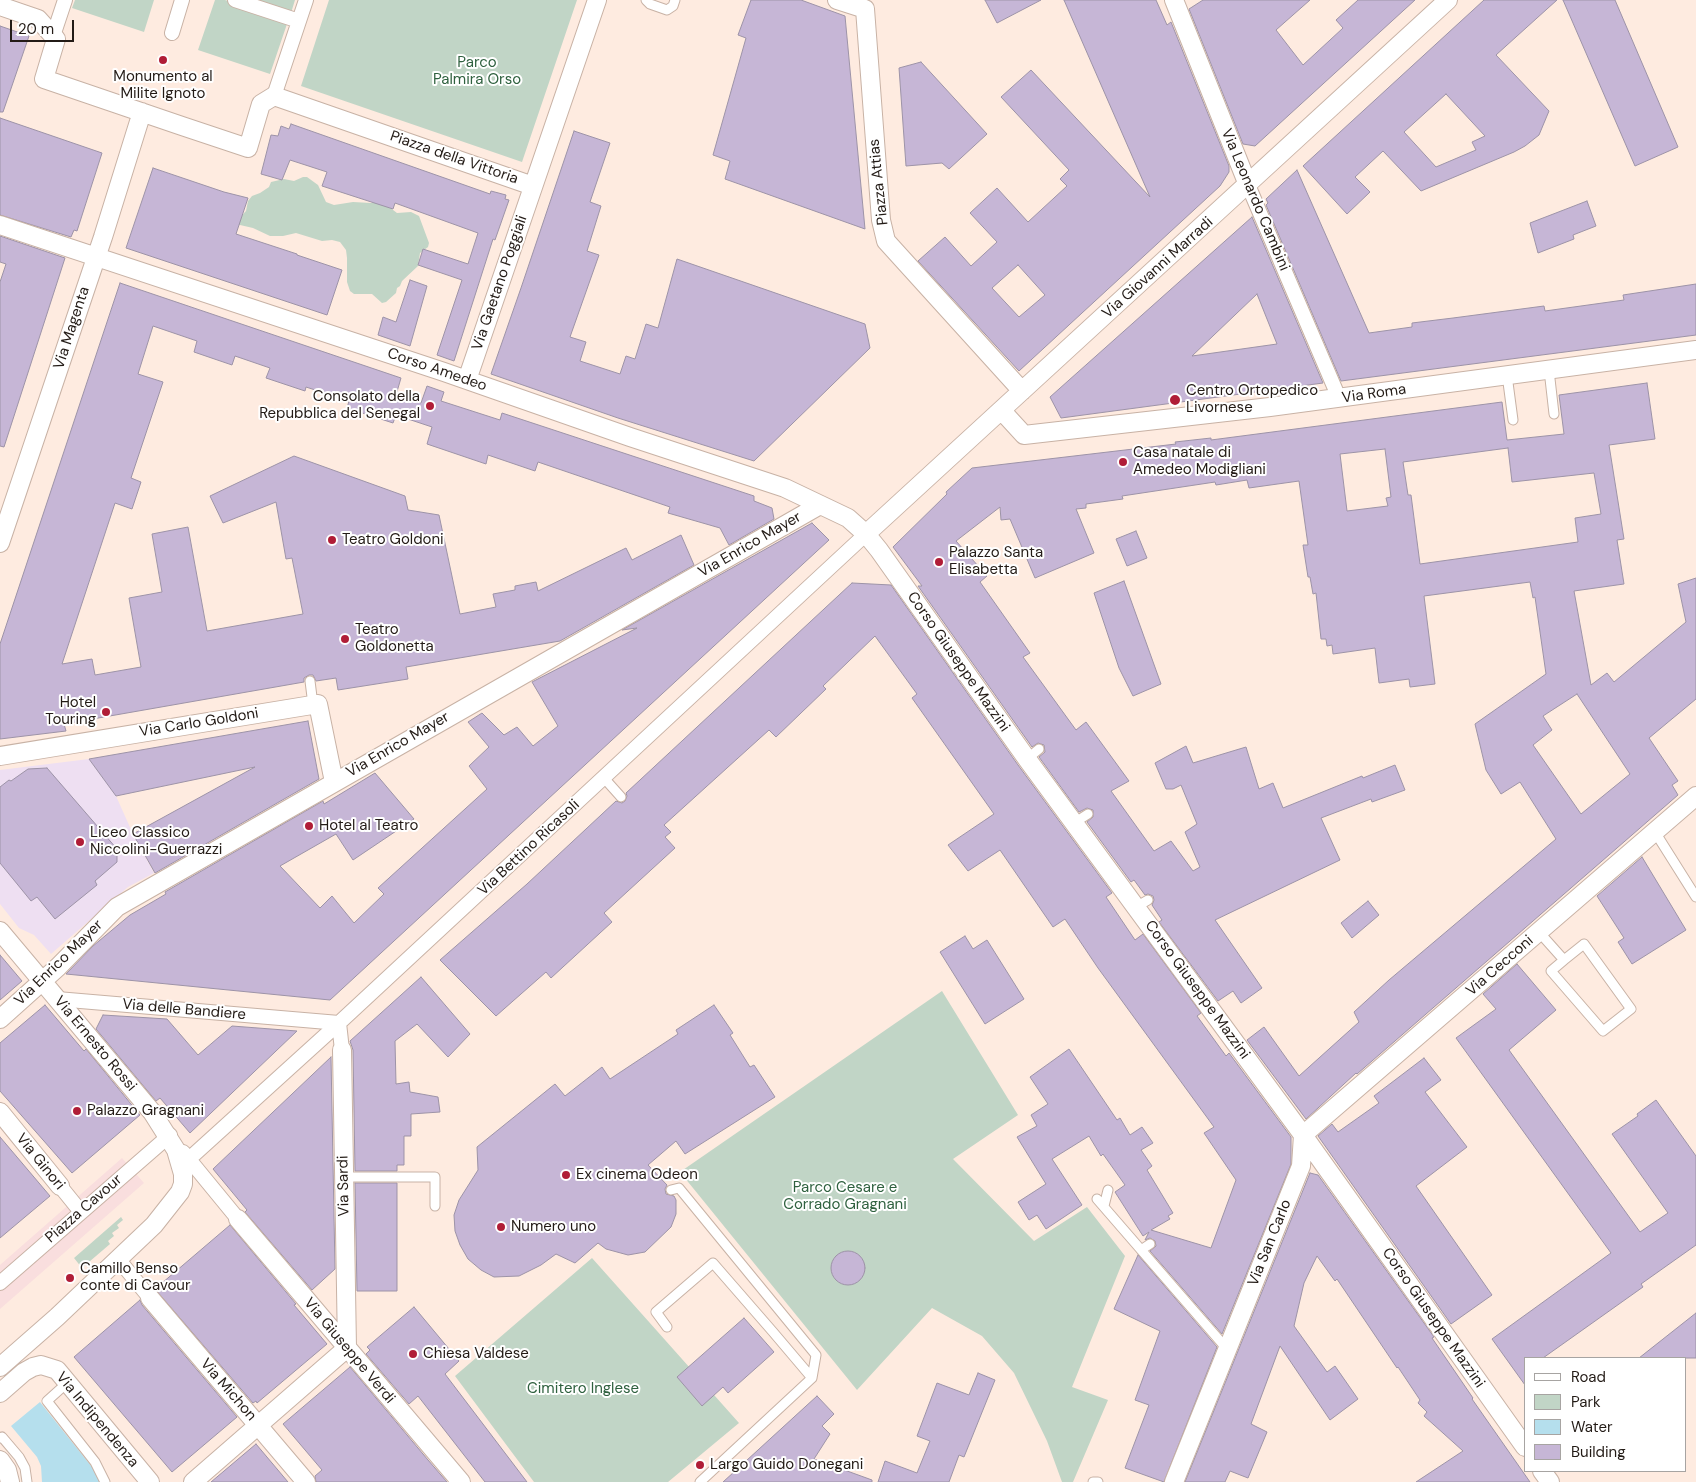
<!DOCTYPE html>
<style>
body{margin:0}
#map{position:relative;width:1696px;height:1482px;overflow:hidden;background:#feebe0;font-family:"DM Sans",sans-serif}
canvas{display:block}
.legend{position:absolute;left:1524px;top:1357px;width:162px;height:115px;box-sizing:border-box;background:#fff;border:1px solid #a7a4a2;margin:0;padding:6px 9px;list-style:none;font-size:15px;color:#231b16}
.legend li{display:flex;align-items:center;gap:10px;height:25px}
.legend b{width:25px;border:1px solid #a7a4a2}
.scale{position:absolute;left:10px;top:20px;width:64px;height:22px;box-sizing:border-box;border:2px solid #231b16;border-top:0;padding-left:6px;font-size:15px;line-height:18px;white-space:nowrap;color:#231b16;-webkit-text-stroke:4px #fff;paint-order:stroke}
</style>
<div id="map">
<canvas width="1696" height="1482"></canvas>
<ul class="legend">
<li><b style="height:6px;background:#fff"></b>Road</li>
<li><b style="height:14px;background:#c1d5c6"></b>Park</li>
<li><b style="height:14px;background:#b5dfed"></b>Water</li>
<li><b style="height:14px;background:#c6b6d6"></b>Building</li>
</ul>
<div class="scale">20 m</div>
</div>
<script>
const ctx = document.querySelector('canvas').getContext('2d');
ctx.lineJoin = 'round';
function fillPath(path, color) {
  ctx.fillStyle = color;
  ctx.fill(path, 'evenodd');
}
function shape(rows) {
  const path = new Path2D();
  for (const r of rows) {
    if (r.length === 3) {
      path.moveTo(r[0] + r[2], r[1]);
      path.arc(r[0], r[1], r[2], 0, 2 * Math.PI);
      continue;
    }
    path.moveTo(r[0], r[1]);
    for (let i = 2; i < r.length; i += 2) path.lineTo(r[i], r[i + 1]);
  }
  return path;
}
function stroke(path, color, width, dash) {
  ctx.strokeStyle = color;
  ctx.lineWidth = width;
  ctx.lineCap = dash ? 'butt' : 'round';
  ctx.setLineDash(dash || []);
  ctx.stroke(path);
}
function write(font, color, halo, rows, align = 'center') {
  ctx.font = font + ' "DM Sans",sans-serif';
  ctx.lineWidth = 4;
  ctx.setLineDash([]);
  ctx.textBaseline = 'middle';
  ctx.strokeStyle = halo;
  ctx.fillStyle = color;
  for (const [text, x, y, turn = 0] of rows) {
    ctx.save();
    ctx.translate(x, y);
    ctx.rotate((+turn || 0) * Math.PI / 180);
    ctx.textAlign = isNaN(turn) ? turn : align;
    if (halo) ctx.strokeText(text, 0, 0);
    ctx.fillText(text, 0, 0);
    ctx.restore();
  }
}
fillPath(shape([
 [122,1158,144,1183,0,1309,0,1265]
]), '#f9dede');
fillPath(shape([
 [89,759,116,796,133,834,154,873,128,887,51,954,34,935,19,928,0,904,0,770]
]), '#eedff2');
fillPath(shape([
 [75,0,154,0,144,32,72,8],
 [215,0,225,0,288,21,270,74,198,50],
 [252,0,295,0,291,13],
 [329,0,577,0,522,162,301,86],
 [303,177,307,177,318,185,326,202,334,205,353,202,371,203,380,200,397,213,411,212,419,216,429,243,428,247,420,253,418,266,402,281,400,286,397,288,396,293,386,302,382,303,372,294,354,294,350,291,347,282,347,258,346,250,340,242,332,240,322,241,296,233,283,236,270,236,253,228,240,225,232,226,246,211,248,201,252,196,260,193,269,187,271,182,284,179,294,181],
 [942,991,1018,1115,953,1159,1034,1241,1087,1207,1125,1256,1072,1387,1108,1400,1073,1482,1062,1482,1047,1441,1014,1373,982,1336,932,1308,857,1390,680,1172],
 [121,1217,123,1220,117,1225,119,1228,112,1233,114,1236,108,1241,110,1244,82,1268,74,1258],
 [592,1258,739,1423,668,1482,534,1482,455,1376]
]), '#c1d5c6');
fillPath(shape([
 [40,1402,92,1467,100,1482,42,1482,41,1466,37,1457,11,1426]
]), '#b5dfed');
const building = shape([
 [751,0,801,0,845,16,865,229,725,179,730,161,713,155,746,38,738,35,751,0],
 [985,0,1041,0,997,23,985,0],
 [1064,0,1156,0,1167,25,1171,22,1229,166,1229,172,1220,186,1019,371,918,261,945,237,971,266,997,242,970,213,997,188,1028,222,1067,186,1060,179,1069,170,1001,97,1031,70,1150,197,1064,0],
 [1018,265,1045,295,1019,317,992,288,1018,265],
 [1203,0,1310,0,1276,30,1303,65,1343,28,1336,20,1358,0,1415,0,1255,146,1243,144,1189,9,1203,0],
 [1484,0,1557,0,1496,55,1549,111,1539,135,1525,146,1514,152,1421,191,1383,151,1355,177,1370,192,1347,214,1303,166,1484,0],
 [1446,94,1485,136,1472,142,1476,150,1436,167,1404,132,1446,94],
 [1563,0,1615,0,1678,147,1635,166,1563,0],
 [0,26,29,36,3,112,0,112,0,26],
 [921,62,987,134,949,169,942,163,906,166,899,68,921,62],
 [0,118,102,153,77,231,74,230,71,237,0,215,0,118],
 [291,124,490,194,491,191,506,195,505,199,509,200,495,240,493,239,454,361,437,355,462,280,418,265,423,249,468,264,478,233,395,203,393,209,322,186,327,172,290,160,282,180,261,174,271,135,278,136,281,126,289,129,291,124],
 [574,131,610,143,590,202,601,206,587,251,599,255,570,337,586,342,580,361,620,374,626,356,635,359,646,324,658,328,677,259,865,324,870,348,754,461,618,418,491,374,521,288,574,131],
 [153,168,224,192,248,198,236,234,297,254,297,255,342,270,327,315,126,248,153,168],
 [1297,170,1369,333,1412,327,1412,323,1453,318,1544,306,1545,311,1624,300,1623,295,1696,284,1696,335,1341,381,1266,205,1268,203,1266,199,1297,170],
 [1587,201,1596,226,1573,235,1574,239,1538,253,1530,223,1587,201],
 [1252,217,1323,383,1061,418,1050,397,1252,217],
 [1257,294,1277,344,1192,356,1257,294],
 [0,236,65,258,4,447,0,446,0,282,6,264,0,262,0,236],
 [410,280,427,286,410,346,378,335,383,317,396,322,410,280],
 [120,283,401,378,396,395,421,403,427,386,444,392,441,401,500,420,502,413,754,496,754,501,772,508,774,519,729,545,720,528,668,513,670,507,538,462,535,471,488,455,486,464,427,444,432,427,396,415,393,423,347,408,349,401,306,387,305,391,266,378,270,368,235,356,232,365,194,352,197,341,153,326,138,374,163,382,131,478,141,482,132,509,115,503,62,664,92,659,95,675,141,667,129,598,162,592,152,534,188,527,207,631,303,614,292,558,286,559,276,502,223,523,210,496,294,456,405,496,408,510,439,515,460,614,496,607,493,594,515,590,515,586,536,582,538,591,626,548,632,560,681,535,694,565,560,641,406,667,408,679,338,690,336,678,316,681,313,675,309,675,304,678,304,682,64,724,66,731,0,739,0,644,120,283],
 [1647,383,1655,439,1609,445,1624,539,1617,540,1624,584,1574,591,1591,685,1607,673,1614,682,1686,622,1678,584,1696,578,1696,699,1649,738,1678,781,1672,785,1678,795,1357,1074,1356,1073,1306,1119,1247,1040,1264,1027,1299,1076,1359,1022,1354,1012,1389,980,1556,839,1520,782,1501,794,1486,770,1475,724,1546,674,1535,597,1533,598,1530,582,1424,596,1435,684,1410,687,1409,679,1379,683,1375,648,1333,654,1332,645,1327,646,1326,639,1321,639,1316,593,1313,594,1310,577,1308,577,1303,545,1308,545,1299,481,1249,488,1247,480,1216,485,1215,482,1122,496,1123,499,1086,504,1086,508,1076,509,1094,553,1035,578,1010,519,1001,520,1000,507,956,541,987,576,980,582,1030,653,1023,657,1076,730,1086,722,1129,781,1111,791,1154,851,1171,841,1193,871,1200,867,1185,832,1197,824,1181,785,1173,789,1166,789,1155,763,1186,746,1193,763,1246,747,1259,789,1273,783,1283,808,1362,776,1363,778,1395,765,1405,790,1372,802,1371,799,1321,818,1340,860,1215,920,1262,988,1241,1003,1233,991,1218,1001,1159,922,1162,920,1152,905,1154,900,1153,896,1148,894,1145,895,1134,880,1131,882,1087,822,1093,817,1093,810,1087,808,1079,812,1039,757,1045,752,1044,745,1038,743,1032,747,918,586,922,586,893,547,947,494,946,492,972,468,1176,444,1175,442,1211,438,1211,440,1502,402,1507,440,1564,434,1559,395,1647,383],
 [1508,448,1512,482,1594,473,1601,514,1575,518,1578,542,1420,564,1411,495,1408,495,1403,462,1508,448],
 [1385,449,1391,497,1386,498,1388,506,1347,511,1340,454,1385,449],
 [1577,694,1630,774,1581,814,1533,745,1552,730,1543,716,1577,694],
 [812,523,829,540,330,1000,66,974,93,946,130,915,166,894,165,892,323,801,324,804,375,773,414,819,353,860,336,834,280,866,320,908,332,896,354,923,384,894,378,888,487,789,469,766,489,747,468,722,482,713,504,735,517,727,533,746,558,726,532,682,637,628,622,630,812,523],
 [1136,531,1147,558,1127,566,1116,539,1136,531],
 [1124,581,1161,684,1133,696,1119,668,1094,593,1124,581],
 [852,583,891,585,1018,765,1112,893,1106,897,1135,940,1143,934,1201,1013,1197,1016,1226,1056,1229,1053,1291,1137,1291,1164,1222,1334,1150,1251,1156,1246,1155,1241,1150,1238,1145,1240,1149,1232,1143,1236,1115,1192,1125,1185,1103,1154,1101,1156,1089,1136,1052,1159,1082,1205,1046,1229,1037,1215,1029,1220,1018,1202,1046,1184,1017,1137,1037,1126,1031,1115,1048,1104,1030,1077,1069,1049,1117,1120,1120,1118,1130,1135,1142,1127,1153,1143,1141,1150,1152,1166,1147,1170,1173,1213,1168,1216,1170,1219,1151,1230,1211,1248,1236,1180,1204,1133,1214,1127,1098,968,1065,919,1053,927,1000,850,968,871,948,845,994,814,912,698,917,694,875,636,823,686,826,689,776,737,769,730,664,825,671,832,665,837,675,848,604,913,612,922,551,978,546,972,496,1016,440,960,527,884,616,801,622,803,625,801,627,796,626,793,852,583],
 [308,721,319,779,155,873,133,834,255,767,116,796,89,759,308,721],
 [47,768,117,849,117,862,95,881,97,885,55,919,37,897,31,901,0,863,0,787,9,780,11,781,28,769,47,768],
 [1642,857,1686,930,1632,964,1618,942,1624,938,1597,896,1642,857],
 [1368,901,1379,915,1352,938,1341,923,1368,901],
 [965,936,973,949,987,940,1024,999,985,1024,940,952,965,936],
 [0,955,22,981,0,1000,0,955],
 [1517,964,1556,1010,1509,1050,1640,1232,1668,1213,1612,1134,1638,1116,1637,1114,1656,1100,1696,1156,1696,1245,1641,1284,1643,1287,1543,1358,1525,1358,1525,1385,1492,1339,1611,1253,1456,1038,1496,1009,1483,994,1517,964],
 [421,977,470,1034,448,1057,417,1024,395,1041,396,1084,409,1082,410,1092,438,1097,440,1112,411,1114,411,1136,404,1136,404,1165,397,1165,397,1171,355,1171,353,1050,350,1041,421,977],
 [45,1005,84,1051,86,1049,140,1115,72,1173,0,1091,0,1043,45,1005],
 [714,1005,733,1033,730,1035,750,1067,754,1065,775,1097,685,1154,676,1141,648,1165,667,1185,665,1189,666,1194,674,1196,676,1200,676,1214,671,1227,645,1252,628,1255,606,1249,598,1243,575,1263,556,1254,541,1265,519,1276,494,1277,481,1270,468,1259,460,1245,455,1231,454,1215,459,1200,478,1170,477,1147,555,1084,565,1096,602,1067,610,1079,678,1034,676,1030,714,1005],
 [103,1015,167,1019,198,1055,232,1026,297,1031,190,1133,160,1098,156,1101,96,1029,103,1015],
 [331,1057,335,1269,312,1290,245,1212,247,1210,213,1169,331,1057],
 [1424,1058,1441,1080,1425,1092,1467,1147,1416,1186,1492,1295,1451,1324,1318,1136,1332,1124,1338,1132,1379,1103,1374,1096,1424,1058],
 [0,1137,50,1196,0,1238,0,1137],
 [1310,1173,1318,1175,1434,1337,1432,1338,1473,1398,1472,1399,1530,1482,1416,1482,1463,1451,1424,1416,1427,1412,1418,1403,1420,1400,1398,1367,1397,1368,1337,1279,1335,1281,1317,1256,1304,1283,1294,1326,1327,1372,1335,1366,1358,1399,1330,1420,1280,1346,1251,1424,1267,1432,1248,1478,1230,1471,1225,1482,1185,1482,1310,1173],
 [355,1183,397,1183,397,1291,357,1291,355,1183],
 [230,1225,296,1304,294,1305,327,1344,257,1403,256,1401,253,1403,155,1289,230,1225],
 [848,1268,17],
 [1138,1255,1217,1347,1164,1482,1125,1468,1149,1405,1135,1400,1160,1331,1114,1309,1138,1255],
 [140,1300,142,1305,237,1417,172,1472,74,1357,140,1300],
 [414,1307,459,1361,445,1374,527,1482,485,1482,418,1396,409,1404,366,1354,370,1350,367,1347,414,1307],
 [1696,1313,1696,1358,1639,1358,1696,1313],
 [744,1318,774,1352,728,1393,723,1387,702,1406,677,1377,744,1318],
 [350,1367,428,1460,447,1482,316,1482,315,1476,322,1470,283,1424,350,1367],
 [978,1373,995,1380,964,1457,959,1455,949,1482,878,1482,885,1461,917,1473,930,1441,917,1436,937,1383,969,1395,978,1373],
 [817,1396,834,1414,822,1426,830,1434,814,1459,872,1480,872,1482,723,1482,817,1396],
 [256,1444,288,1482,211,1482,256,1444]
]);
fillPath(building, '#c6b6d6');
stroke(building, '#9d93a7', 1);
const service = shape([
 [646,0,650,4,667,10,673,6,675,0],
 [1549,370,1554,414],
 [1507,375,1513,420],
 [310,681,313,705],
 [1027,759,1039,749],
 [604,778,621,797],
 [1074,823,1088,814],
 [1655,832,1696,897],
 [1136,907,1148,900],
 [1539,932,1564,960,1551,971,1603,1031,1631,1009,1584,944,1564,960],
 [344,1177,435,1177,435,1206],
 [671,1190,679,1188,816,1355,812,1378,700,1482],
 [1097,1199,1227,1349],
 [1104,1206,1108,1190],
 [1141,1250,1150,1244],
 [667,1327,656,1312,713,1263,773,1332,812,1378],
 [67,1383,47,1401,95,1462,105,1482],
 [0,1438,2,1437,19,1457,25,1468,27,1482],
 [1093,1482,1098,1482]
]);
const pedestrian = shape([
 [235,0,299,21],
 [172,33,182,0],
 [53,36,65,0],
 [274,96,306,0],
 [1248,185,1339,398],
 [57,999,339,1023,342,1050],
 [183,1152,238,1219],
 [189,1159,339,1023,866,534],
 [60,1186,81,1212],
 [118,1259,150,1298],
 [0,1283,170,1135]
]);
const minor = shape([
 [837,0,865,9,881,220,886,241,1022,391],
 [1174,0,1248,185],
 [0,6,38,19,56,39,44,79,182,126,248,148,261,104,274,96,533,186],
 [0,225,444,372,630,437,785,488,848,518,866,534,879,550,1027,759,1303,1135,1525,1447],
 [467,380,597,0],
 [1002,411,1024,435,1270,407,1696,350],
 [866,534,1448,0],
 [0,543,103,237,142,112],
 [0,756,318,704,334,782],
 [0,931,152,1112,176,1150,183,1174,183,1184,180,1192,154,1225,57,1317,0,1367],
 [0,1019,58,967,117,907,820,505],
 [342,1050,347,1348],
 [0,1112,60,1186],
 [1303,1135,1696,796],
 [238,1219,461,1482],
 [150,1298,306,1482],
 [0,1393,24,1372,33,1367,41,1365,57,1370,150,1482],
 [0,1460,7,1470,10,1482],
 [1542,1471,1550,1482],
 [193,1482,347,1348],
 [1174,1482,1301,1166,1303,1135]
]);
stroke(service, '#c8b2a5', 11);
stroke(pedestrian, '#c8b2a5', 16);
stroke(minor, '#c8b2a5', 20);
stroke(service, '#fff', 9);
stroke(pedestrian, '#fff', 14);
stroke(minor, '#fff', 18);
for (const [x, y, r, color] of [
 [163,60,5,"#b01d37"],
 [1175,400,6,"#b01d37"],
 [430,406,5,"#b01d37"],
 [1123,462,5,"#b01d37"],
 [332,540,5,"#b01d37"],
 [939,562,5,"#b01d37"],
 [345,639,5,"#b01d37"],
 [106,712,5,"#b01d37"],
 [309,826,5,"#b01d37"],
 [80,842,5,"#b01d37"],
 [77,1111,5,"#b01d37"],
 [566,1175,5,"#b01d37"],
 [501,1227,5,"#b01d37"],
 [70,1278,5,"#b01d37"],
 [413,1354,5,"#b01d37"],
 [700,1465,5,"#b01d37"]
]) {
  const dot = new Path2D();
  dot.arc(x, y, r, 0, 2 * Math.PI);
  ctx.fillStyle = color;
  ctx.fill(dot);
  stroke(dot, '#fff', 2);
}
write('15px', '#2f613f', '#fff', [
 ["Parco",477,63],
 ["Palmira Orso",477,80],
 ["Parco Cesare e",845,1188],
 ["Corrado Gragnani",845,1205],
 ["Cimitero Inglese",583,1389]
]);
write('15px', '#231b16', '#fff', [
 ["Monumento al",163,77,"center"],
 ["Milite Ignoto",163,94,"center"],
 ["Centro Ortopedico",1186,391],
 ["Livornese",1186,408],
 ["Consolato della",420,397,"right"],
 ["Repubblica del Senegal",420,414,"right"],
 ["Casa natale di",1133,453],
 ["Amedeo Modigliani",1133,470],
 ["Teatro Goldoni",342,540],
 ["Palazzo Santa",949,553],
 ["Elisabetta",949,570],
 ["Teatro",355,630],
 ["Goldonetta",355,647],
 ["Hotel",96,703,"right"],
 ["Touring",96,720,"right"],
 ["Hotel al Teatro",319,826],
 ["Liceo Classico",90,833],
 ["Niccolini-Guerrazzi",90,850],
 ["Palazzo Gragnani",87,1111],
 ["Ex cinema Odeon",576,1175],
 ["Numero uno",511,1227],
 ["Camillo Benso",80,1269],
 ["conte di Cavour",80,1286],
 ["Chiesa Valdese",423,1354],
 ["Largo Guido Donegani",710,1465]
], 'left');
write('15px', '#231b16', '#fff', [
 ["Piazza della Vittoria",454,158,19],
 ["Piazza Attias",879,182,-96],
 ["Via Leonardo Cambini",1255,200,67],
 ["Via Giovanni Marradi",1158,268,-42],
 ["Via Gaetano Poggiali",500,283,-71],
 ["Via Magenta",72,328,-72],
 ["Corso Amedeo",437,370,19],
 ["Via Roma",1374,394,-8],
 ["Via Enrico Mayer",750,545,-30],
 ["Corso Giuseppe Mazzini",958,662,55],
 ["Via Carlo Goldoni",199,723,-9],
 ["Via Enrico Mayer",398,745,-30],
 ["Via Bettino Ricasoli",529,848,-43],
 ["Via Enrico Mayer",59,963,-44],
 ["Via Cecconi",1500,966,-41],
 ["Corso Giuseppe Mazzini",1197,990,54],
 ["Via delle Bandiere",184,1010,5],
 ["Via Ernesto Rossi",95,1044,50],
 ["Via Ginori",40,1162,51],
 ["Via Sardi",344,1186,-91],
 ["Piazza Cavour",84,1209,-41],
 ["Via San Carlo",1270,1243,-68],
 ["Corso Giuseppe Mazzini",1433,1318,55],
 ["Via Giuseppe Verdi",349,1351,50],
 ["Via Michon",228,1390,49],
 ["Via Indipendenza",97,1420,50]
]);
</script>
